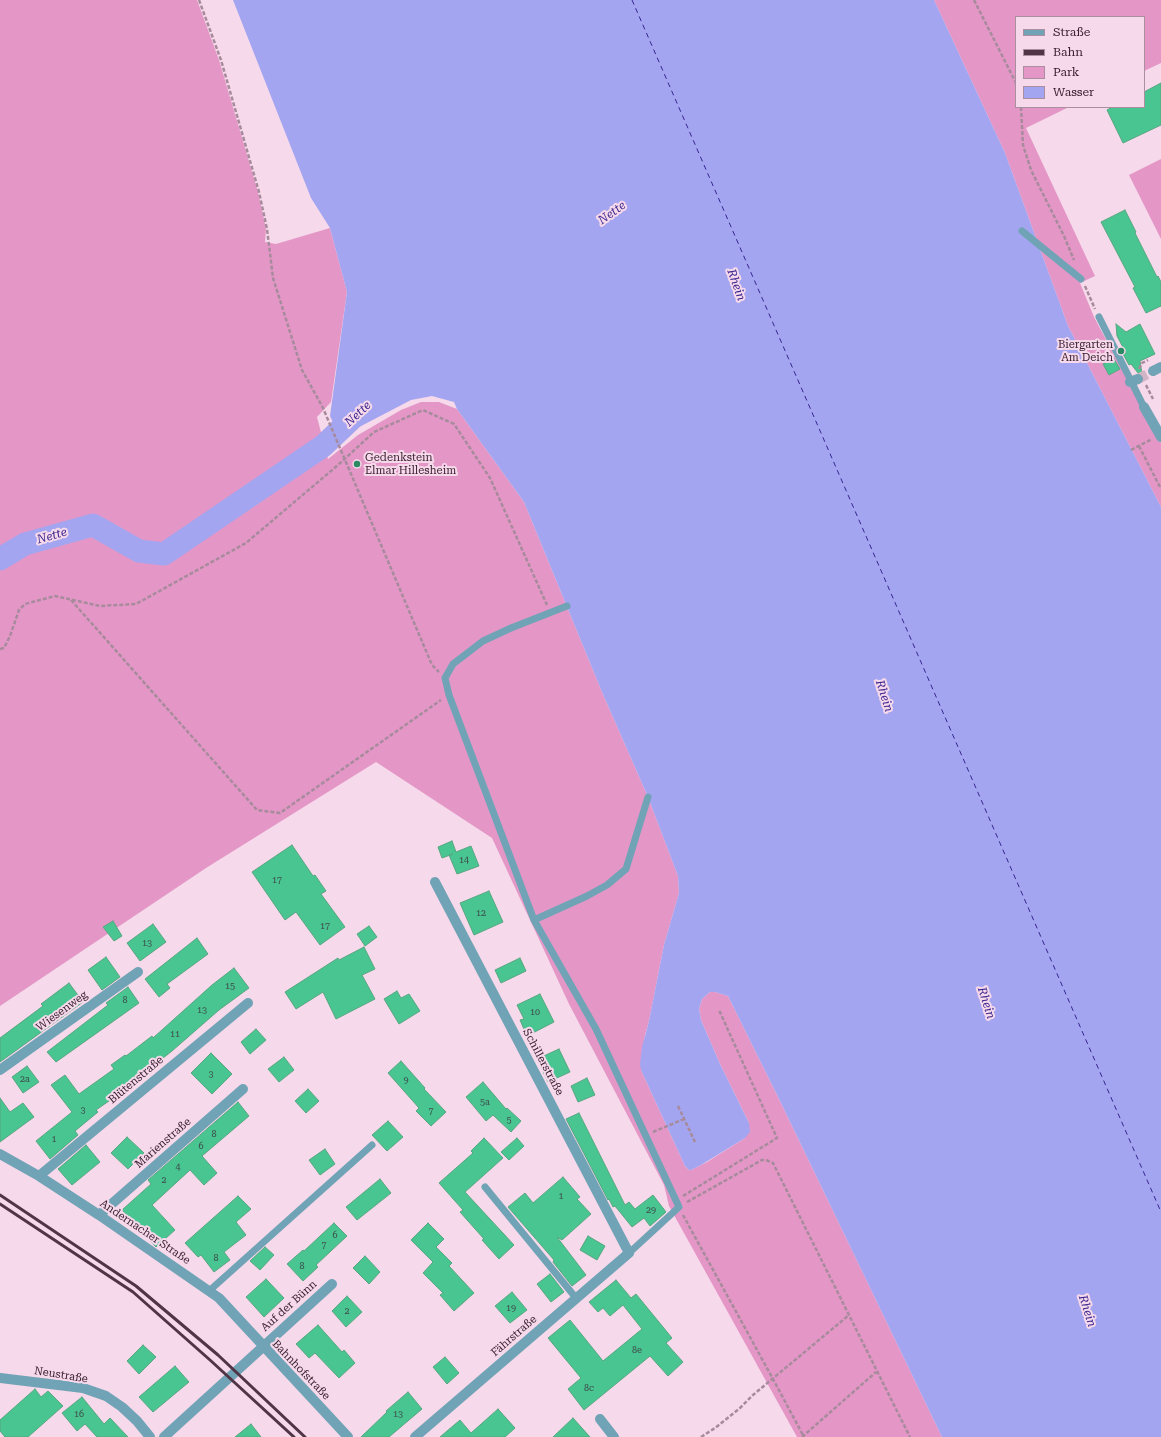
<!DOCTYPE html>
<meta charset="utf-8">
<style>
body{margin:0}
#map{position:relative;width:1161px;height:1437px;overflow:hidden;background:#f6d9ea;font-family:"Roboto Serif",serif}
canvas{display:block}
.legend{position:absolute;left:1015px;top:16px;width:130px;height:92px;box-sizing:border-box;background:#f6d9ea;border:1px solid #ab8fa0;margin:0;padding:5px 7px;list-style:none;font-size:12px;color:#3b2132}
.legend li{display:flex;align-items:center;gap:8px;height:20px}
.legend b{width:20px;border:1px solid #ab8fa0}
</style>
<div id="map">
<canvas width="1161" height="1437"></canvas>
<ul class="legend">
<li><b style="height:5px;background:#70a3b5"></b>Straße</li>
<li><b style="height:5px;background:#503546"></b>Bahn</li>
<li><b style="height:11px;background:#e497c7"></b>Park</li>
<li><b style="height:11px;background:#a3a5f0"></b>Wasser</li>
</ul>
</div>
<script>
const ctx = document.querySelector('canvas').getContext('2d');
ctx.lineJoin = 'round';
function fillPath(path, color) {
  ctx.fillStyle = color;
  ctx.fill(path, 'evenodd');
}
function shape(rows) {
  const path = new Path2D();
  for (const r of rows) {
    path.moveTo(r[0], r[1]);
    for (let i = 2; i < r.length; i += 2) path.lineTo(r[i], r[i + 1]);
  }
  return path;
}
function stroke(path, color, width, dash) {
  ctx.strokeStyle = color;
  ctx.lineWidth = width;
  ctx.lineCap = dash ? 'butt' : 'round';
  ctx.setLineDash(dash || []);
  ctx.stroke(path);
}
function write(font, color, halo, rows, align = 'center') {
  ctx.font = font + ' "Roboto Serif",serif';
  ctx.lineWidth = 4;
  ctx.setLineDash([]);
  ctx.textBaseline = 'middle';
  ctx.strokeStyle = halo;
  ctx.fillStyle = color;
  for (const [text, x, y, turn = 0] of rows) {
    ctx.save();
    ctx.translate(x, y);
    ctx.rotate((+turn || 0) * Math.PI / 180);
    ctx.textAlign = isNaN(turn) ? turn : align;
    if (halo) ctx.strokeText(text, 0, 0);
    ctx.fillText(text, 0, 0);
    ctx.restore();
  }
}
fillPath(shape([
 [0,0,197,0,219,60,258,192,266,229,265,242,276,244,330,228,347,292,331,402,317,417,328,459,358,435,401,410,421,402,439,402,457,409,524,502,602,692,648,797,678,876,679,893,664,945,649,1021,645,1035,641,1070,685,1166,689,1170,691,1170,707,1162,745,1138,749,1123,720,1064,701,1020,699,1009,702,999,710,992,715,992,728,996,781,1103,942,1437,797,1437,669,1206,664,1185,569,1004,492,838,376,762,206,868,0,1006],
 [934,0,1161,0,1161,63,1144,71,1144,17,1016,17,1016,107,1069,107,1026,128,1095,276,1080,283,1094,317,1161,443,1161,507,1068,326,1005,153],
 [1161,159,1161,239,1129,175]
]), '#e497c7');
fillPath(shape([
 [233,0,934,0,1005,153,1068,326,1161,507,1161,1437,942,1437,781,1103,728,996,715,992,710,992,702,999,699,1009,701,1020,720,1064,745,1115,749,1123,750,1132,745,1138,701,1165,691,1170,689,1170,685,1166,641,1070,640,1064,642,1047,649,1021,664,945,679,893,678,876,648,797,602,692,524,502,457,409,454,402,432,396,411,400,340,437,330,416,347,292,330,228,311,198]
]), '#a3a5f0');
stroke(shape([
 [0,559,25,544,93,525,139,551,164,554,323,446,361,410]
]), '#a3a5f0', 23);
stroke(shape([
 [632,0,1161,1212]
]), '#37258f', 1, [5, 4]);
const building = shape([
 [1161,83,1161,125,1123,143,1107,110,1112,107,1144,107,1144,92,1161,83],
 [1125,210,1136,232,1135,233,1157,277,1158,276,1161,282,1161,306,1146,313,1133,288,1135,287,1101,222,1125,210],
 [1116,324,1126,332,1140,324,1155,354,1140,361,1142,374,1138,373,1131,364,1129,365,1123,354,1126,353,1117,336,1116,324],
 [1114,359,1120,369,1109,375,1103,364,1114,359],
 [452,841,456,852,471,846,479,866,457,874,449,855,453,854,442,858,438,847,452,841],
 [292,845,313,876,315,875,326,891,321,894,345,927,320,945,296,912,285,920,252,872,292,845],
 [489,891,503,922,474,935,460,903,489,891],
 [113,921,122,936,114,941,103,927,113,921],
 [153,924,166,942,140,961,127,943,153,924],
 [369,926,377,937,365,946,357,934,369,926],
 [197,938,208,954,167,984,170,988,159,997,145,979,197,938],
 [364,947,375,969,362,975,375,999,336,1019,323,992,296,1009,285,992,338,958,339,960,364,947],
 [106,957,120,977,102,990,88,970,106,957],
 [520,958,526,971,501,983,495,970,520,958],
 [234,968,249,988,219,1010,172,1051,140,1076,142,1078,96,1110,98,1112,75,1131,78,1135,50,1159,36,1141,72,1112,51,1085,65,1075,79,1094,114,1069,111,1065,125,1055,126,1056,152,1036,153,1038,212,985,234,968],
 [69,983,83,1002,0,1062,0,1038,43,1006,41,1004,69,983],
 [128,987,139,1003,56,1062,47,1052,108,1005,106,1003,128,987],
 [397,991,401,998,409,994,420,1011,399,1024,384,999,397,991],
 [540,994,554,1022,527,1036,520,1020,524,1019,517,1005,540,994],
 [256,1029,266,1040,250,1054,241,1042,256,1029],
 [559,1049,570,1072,548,1082,537,1059,559,1049],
 [211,1053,232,1074,212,1094,191,1073,211,1053],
 [284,1057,294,1070,279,1082,268,1069,284,1057],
 [401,1061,425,1088,424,1089,446,1112,431,1126,416,1111,419,1108,388,1073,401,1061],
 [27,1066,39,1082,23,1093,12,1077,27,1066],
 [587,1078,595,1095,578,1102,571,1086,587,1078],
 [483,1082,506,1109,507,1108,521,1121,511,1132,493,1115,486,1121,466,1097,483,1082],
 [308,1089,319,1101,306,1113,295,1101,308,1089],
 [0,1098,10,1112,23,1103,34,1117,0,1142,0,1098],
 [238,1102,249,1116,202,1156,217,1173,204,1185,190,1170,152,1205,175,1230,156,1247,122,1210,151,1184,148,1180,238,1102],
 [579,1113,625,1205,629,1202,635,1209,653,1195,666,1212,650,1226,644,1218,632,1227,615,1206,613,1207,609,1199,608,1200,566,1119,579,1113],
 [388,1121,403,1137,387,1151,372,1135,388,1121],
 [127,1137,144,1153,128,1169,111,1153,127,1137],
 [484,1138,503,1158,465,1192,514,1245,499,1259,482,1240,484,1239,460,1212,463,1210,439,1183,473,1153,471,1151,484,1138],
 [517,1138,524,1146,509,1160,501,1152,517,1138],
 [86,1145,100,1162,72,1185,58,1169,86,1145],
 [325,1149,335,1164,320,1175,309,1160,325,1149],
 [563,1177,580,1197,577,1199,591,1214,562,1240,557,1237,586,1275,572,1286,553,1262,554,1260,508,1207,525,1193,533,1203,563,1177],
 [380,1179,391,1193,357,1220,346,1207,380,1179],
 [238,1196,251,1209,236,1222,246,1235,224,1252,230,1260,214,1272,201,1255,198,1257,185,1243,238,1196],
 [334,1223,347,1236,316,1265,318,1267,303,1281,287,1264,303,1250,304,1251,334,1223],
 [428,1223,444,1239,436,1247,452,1263,449,1266,474,1293,454,1311,440,1295,443,1293,423,1273,433,1262,411,1240,428,1223],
 [588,1236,605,1246,597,1260,580,1250,588,1236],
 [265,1247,274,1255,260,1270,250,1261,265,1247],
 [365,1256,380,1272,369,1284,353,1268,365,1256],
 [550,1274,564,1292,551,1302,537,1284,550,1274],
 [266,1279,284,1298,264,1317,246,1297,266,1279],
 [616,1280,631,1298,636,1294,672,1338,666,1343,683,1362,668,1376,650,1356,584,1410,568,1389,581,1378,548,1338,570,1320,603,1361,642,1329,623,1305,610,1316,603,1308,598,1312,589,1302,616,1280],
 [512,1292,527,1310,510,1323,495,1306,512,1292],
 [347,1296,362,1312,346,1327,332,1311,347,1296],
 [318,1325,342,1352,344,1350,355,1363,339,1378,315,1353,309,1358,296,1344,318,1325],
 [143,1345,156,1357,139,1374,127,1361,143,1345],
 [445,1357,459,1373,447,1384,433,1367,445,1357],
 [175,1366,189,1382,153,1412,139,1397,175,1366],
 [35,1389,41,1397,48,1391,63,1406,28,1437,5,1437,0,1431,0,1420,35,1389],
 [408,1392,422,1409,389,1437,361,1437,387,1412,386,1411,408,1392],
 [82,1397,104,1424,110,1418,128,1437,97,1437,85,1424,77,1431,62,1413,82,1397],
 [498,1409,515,1428,505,1437,440,1437,460,1420,471,1433,498,1409],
 [573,1418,590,1437,553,1437,573,1418],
 [251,1424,261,1437,235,1437,251,1424]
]);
fillPath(building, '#49c591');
stroke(building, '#57a681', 1);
stroke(shape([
 [1138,379,1153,371]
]), '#d1b4c5', 10, [10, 5]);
stroke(shape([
 [199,0,221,60,259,192,267,229,273,278,302,370,323,408,432,665,439,672],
 [974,0,1016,83],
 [1021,107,1023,145,1031,170,1064,236,1074,260],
 [1085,286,1095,309],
 [1139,369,1142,363,1148,360],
 [1146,385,1153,399],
 [1139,446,1161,489],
 [1131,450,1152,439],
 [71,600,257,810,280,813,441,700],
 [0,649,4,648,10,636,19,610,25,604,55,596,100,606,136,604,246,543,338,465,374,432,423,410,454,424,490,478,547,605],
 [678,1106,695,1142],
 [653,1132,684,1119],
 [683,1196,777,1138,719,1010],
 [687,1202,762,1160,766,1160,773,1163,910,1437],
 [683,1215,773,1379,804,1437],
 [701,1437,715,1428,740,1408,753,1395,849,1315],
 [802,1437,876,1372]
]), '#a78b9c', 2.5, [4, 2]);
stroke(shape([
 [1022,231,1081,279],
 [1099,317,1144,407],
 [567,606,511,628,483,641,453,664,445,678,449,695,534,920,596,1029,679,1207,629,1253],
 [534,920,587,896,607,885,626,869,648,797],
 [485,1187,576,1298],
 [209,1291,372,1145]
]), '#70a3b5', 7);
stroke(shape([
 [1153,371,1161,367],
 [1130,382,1138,379],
 [1144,407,1161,437],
 [0,1070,138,972],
 [0,1154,39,1176,99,1215,219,1298,348,1437],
 [39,1176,248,1003],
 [99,1215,243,1089],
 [0,1378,83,1388,106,1396,122,1407,137,1421,150,1437],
 [600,1419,614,1437],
 [164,1437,332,1284],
 [415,1437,629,1253,435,882]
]), '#70a3b5', 10);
stroke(shape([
 [0,1195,136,1286,218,1355,305,1437],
 [0,1204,133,1292,210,1360,294,1437]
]), '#503546', 3);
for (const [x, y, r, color] of [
 [1121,351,4,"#2a8a63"],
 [357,464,4,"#2a8a63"]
]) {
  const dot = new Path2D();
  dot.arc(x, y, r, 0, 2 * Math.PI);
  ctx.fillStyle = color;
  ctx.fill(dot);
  stroke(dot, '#f6d9ea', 1.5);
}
write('9px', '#3e4a4a', null, [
 ["14",464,860],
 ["17",277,880],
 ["12",481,913],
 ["17",325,926],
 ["13",147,943],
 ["15",230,986],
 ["8",125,1000],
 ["13",202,1010],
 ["10",535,1012],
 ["11",175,1034],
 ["3",211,1074],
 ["2a",25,1079],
 ["9",406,1080],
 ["5a",485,1102],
 ["3",83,1110],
 ["7",431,1111],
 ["5",509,1120],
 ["8",214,1134],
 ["1",54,1139],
 ["6",201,1146],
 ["4",178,1167],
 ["2",164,1180],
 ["1",561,1196],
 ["29",651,1210],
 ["6",335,1235],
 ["7",324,1245],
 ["8",216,1258],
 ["8",302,1266],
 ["19",511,1308],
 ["2",347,1311],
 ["8e",637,1350],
 ["8c",589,1388],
 ["16",79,1414],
 ["13",398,1414]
]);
write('11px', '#3b2132', '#f6d9ea', [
 ["Biergarten",1113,345],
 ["Am Deich",1113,358],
 ["Gedenkstein",365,458,"left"],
 ["Elmar Hillesheim",365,471,"left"]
], 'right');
write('11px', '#3b2132', '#f6d9ea', [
 ["Wiesenweg",62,1011,-36],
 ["Schillerstraße",543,1062,62],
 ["Blütenstraße",136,1080,-40],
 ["Marienstraße",163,1143,-41],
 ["Andernacher Straße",145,1232,34],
 ["Auf der Bünn",289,1306,-42],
 ["Fährstraße",514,1336,-41],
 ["Bahnhofstraße",301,1370,46],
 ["Neustraße",61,1375,9]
]);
write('italic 12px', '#37258f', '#f6d9ea', [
 ["Nette",612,213,-36],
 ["Rhein",736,285,70],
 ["Nette",358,414,-43],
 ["Nette",52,536,-16],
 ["Rhein",884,696,72],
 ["Rhein",986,1003,72],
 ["Rhein",1087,1311,72]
]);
</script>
